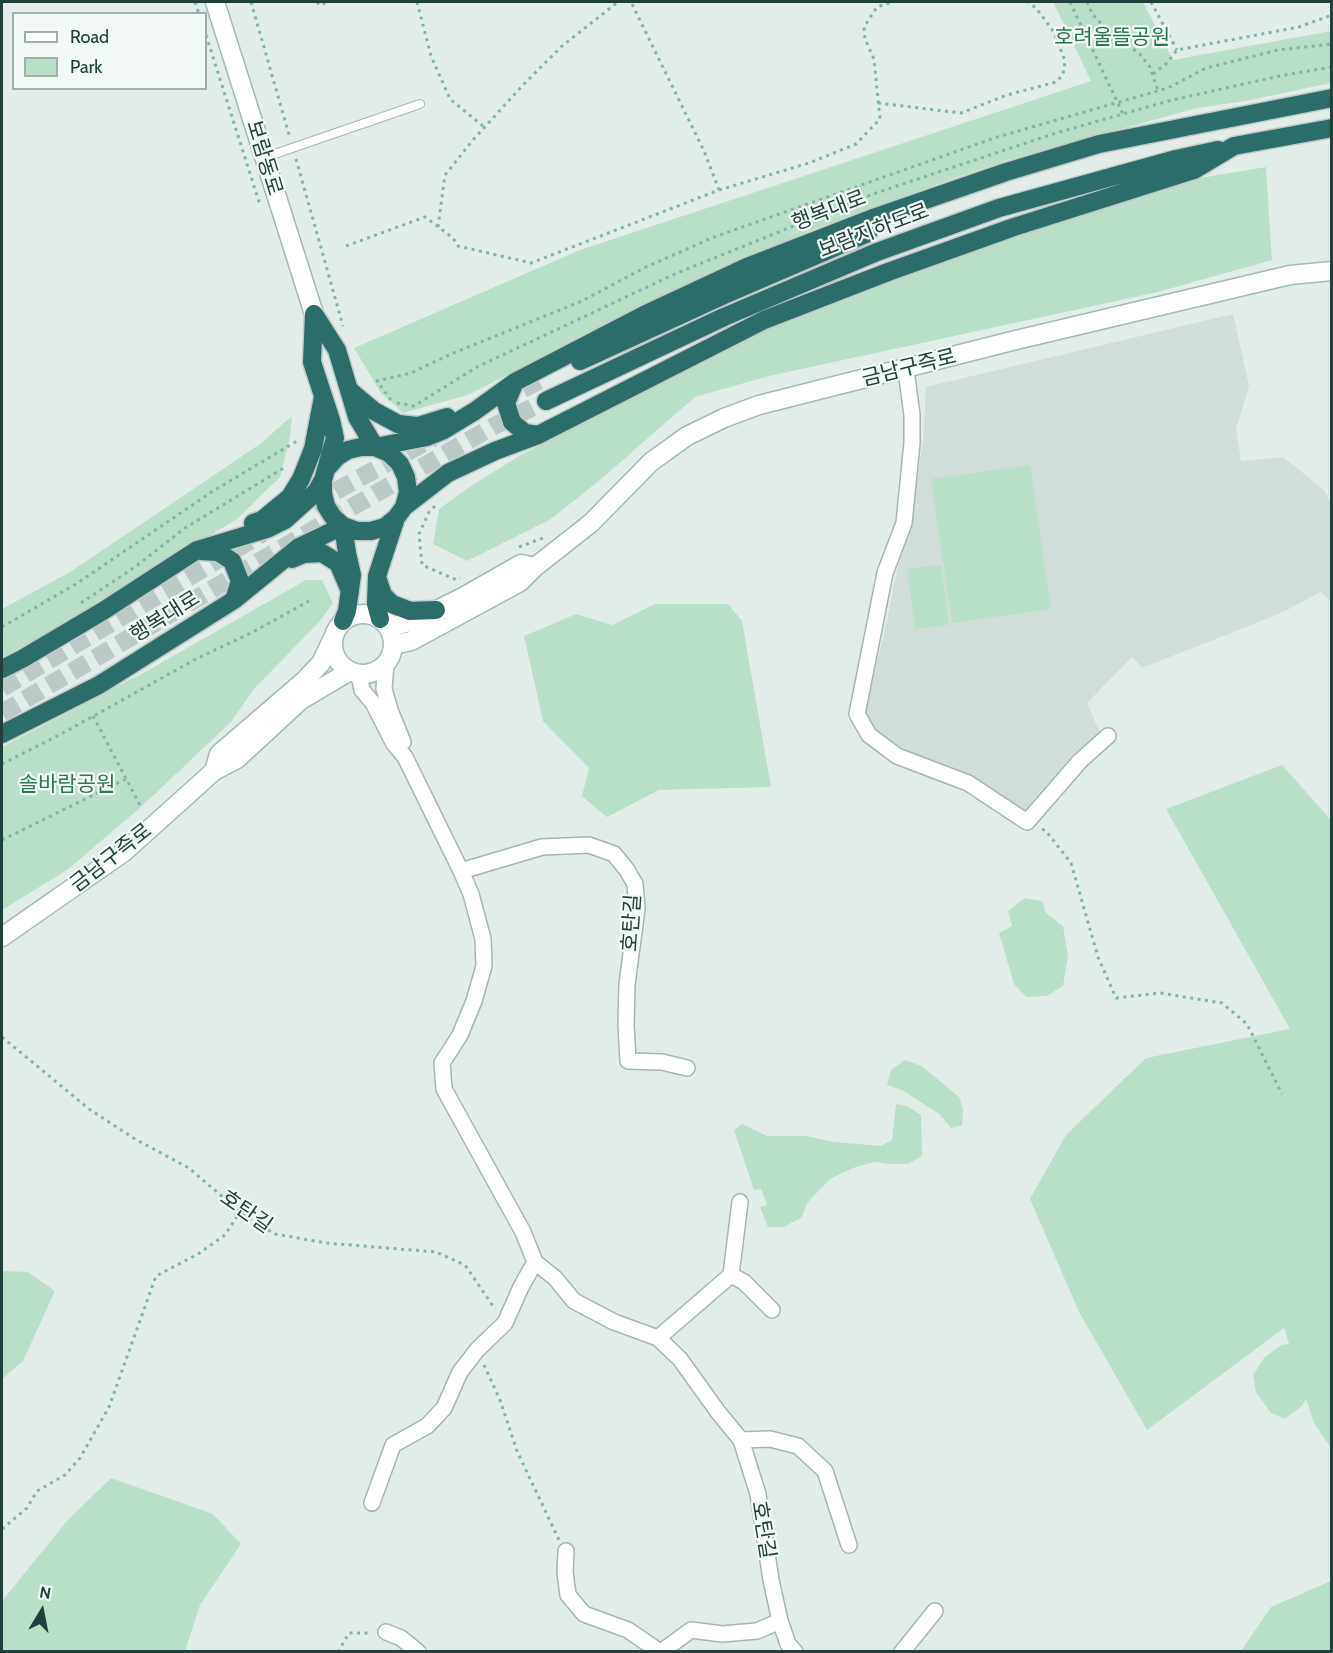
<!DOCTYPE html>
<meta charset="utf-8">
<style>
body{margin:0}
#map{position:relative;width:1333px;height:1653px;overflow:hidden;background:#e2edea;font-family:Cabin,sans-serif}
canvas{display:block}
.frame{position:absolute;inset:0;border:3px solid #21403b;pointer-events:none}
.legend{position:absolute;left:12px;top:12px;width:195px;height:78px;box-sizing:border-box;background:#f3f9f7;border:2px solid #9fafac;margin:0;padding:8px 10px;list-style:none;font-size:18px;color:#21403b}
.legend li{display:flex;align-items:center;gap:12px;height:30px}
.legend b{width:30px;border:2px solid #9fafac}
.north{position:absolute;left:12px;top:1581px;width:60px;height:60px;-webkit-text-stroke:4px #f3f9f7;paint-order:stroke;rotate:10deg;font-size:16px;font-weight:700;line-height:24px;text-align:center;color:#21403b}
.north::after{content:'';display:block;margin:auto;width:21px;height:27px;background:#21403b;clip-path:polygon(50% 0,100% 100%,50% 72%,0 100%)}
</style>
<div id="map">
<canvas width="1333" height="1653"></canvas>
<div class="frame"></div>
<ul class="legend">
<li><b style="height:8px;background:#fff"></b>Road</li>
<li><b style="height:16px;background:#badfc9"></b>Park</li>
</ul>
<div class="north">N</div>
</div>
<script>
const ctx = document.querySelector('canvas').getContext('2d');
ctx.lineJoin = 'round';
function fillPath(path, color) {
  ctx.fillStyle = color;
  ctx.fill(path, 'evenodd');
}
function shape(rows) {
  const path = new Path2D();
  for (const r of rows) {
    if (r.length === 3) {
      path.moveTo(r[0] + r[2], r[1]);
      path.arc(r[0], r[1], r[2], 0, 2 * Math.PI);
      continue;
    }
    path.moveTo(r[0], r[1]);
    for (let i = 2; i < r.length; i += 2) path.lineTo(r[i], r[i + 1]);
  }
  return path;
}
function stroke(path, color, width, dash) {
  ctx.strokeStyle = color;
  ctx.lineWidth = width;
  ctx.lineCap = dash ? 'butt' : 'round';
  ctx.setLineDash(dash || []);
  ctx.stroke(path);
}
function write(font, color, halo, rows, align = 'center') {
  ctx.font = font + ' Cabin,"Noto Sans KR",sans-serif';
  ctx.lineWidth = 4.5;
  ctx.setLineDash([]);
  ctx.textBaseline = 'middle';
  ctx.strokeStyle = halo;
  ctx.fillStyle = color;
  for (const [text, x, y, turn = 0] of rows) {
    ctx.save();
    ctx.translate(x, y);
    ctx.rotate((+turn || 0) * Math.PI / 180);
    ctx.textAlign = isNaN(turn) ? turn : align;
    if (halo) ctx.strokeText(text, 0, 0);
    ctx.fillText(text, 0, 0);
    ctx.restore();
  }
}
fillPath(shape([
 [1233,314,1249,386,1236,429,1241,461,1283,457,1324,490,1331,502,1331,601,1320,592,1287,610,1251,625,1142,668,1132,657,1087,703,1101,735,1025,815,910,758,863,717,885,630,899,562,907,536,923,442,926,387]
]), '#d0ddd9');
fillPath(shape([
 [1053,2,1143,2,1173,60,1331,31,1331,83,1246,101,1197,108,1008,160,951,179,810,231,685,285,468,395,435,404,403,413,381,393,354,348,580,250,1091,81],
 [1266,167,1272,260,1158,292,769,376,695,397,600,480,551,519,467,561,433,544,439,509,471,486,519,456,755,331,912,269,1153,186],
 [292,416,290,437,280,477,237,519,60,627,2,657,2,609,70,572,260,444],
 [1030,465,1051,609,952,623,931,479],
 [941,565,949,625,915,629,907,569],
 [306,580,322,580,333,603,320,621,254,689,231,722,141,807,67,870,2,910,2,747,145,672],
 [655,604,728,604,742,621,771,787,659,790,607,817,582,796,589,768,543,721,524,636,576,614,612,625],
 [1282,765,1331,820,1331,1448,1314,1423,1306,1399,1302,1406,1285,1419,1271,1413,1256,1392,1253,1375,1264,1358,1281,1345,1289,1344,1284,1328,1147,1430,1079,1312,1030,1199,1066,1135,1146,1058,1290,1029,1166,809],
 [1025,898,1042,901,1046,913,1063,926,1068,956,1063,986,1047,996,1026,997,1014,984,999,933,1012,926,1008,911],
 [905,1060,922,1066,959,1097,963,1109,962,1125,951,1128,939,1114,902,1090,887,1085,891,1070],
 [896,1104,907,1106,921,1115,922,1156,908,1164,888,1164,874,1162,853,1168,830,1179,808,1202,801,1218,783,1227,768,1227,760,1207,767,1205,761,1189,754,1190,734,1130,742,1124,767,1136,806,1136,834,1142,881,1146,892,1140],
 [2,1271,28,1272,55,1291,23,1361,2,1379],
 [111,1478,213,1514,241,1544,200,1605,185,1651,2,1651,2,1601,67,1521],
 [1331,1581,1331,1651,1241,1651,1271,1607]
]), '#badfc9');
stroke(shape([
 [499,402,540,380],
 [312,504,433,438],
 [2,688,263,533],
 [2,713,340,514,494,426,546,401]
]), '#bbcac7', 18, [18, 9]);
const lane = shape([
 [266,157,420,104]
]);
const street = shape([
 [906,370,912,415,912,443,904,523,885,573,857,714,869,735,897,756,968,783,1027,822,1080,761,1108,736],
 [386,663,384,689,390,710,403,742],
 [359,674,362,690,373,703,394,744,405,757,461,871,471,894,483,939,484,966,474,1001,460,1035,442,1063,444,1089,523,1232,535,1262,555,1278,574,1301,614,1322,658,1338,680,1359,718,1412,741,1440,758,1494,771,1580,780,1621,788,1644,795,1652],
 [461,871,542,847,589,845,614,854,627,870,635,884,637,909,627,984,626,1024,628,1061,662,1062,687,1068],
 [731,1275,740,1202],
 [658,1338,731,1275,744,1282,772,1310],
 [741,1440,770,1439,798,1446,812,1459,825,1471,849,1545],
 [372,1503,393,1445,427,1426,444,1408,460,1372,477,1350,505,1323,521,1287,535,1262],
 [566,1551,565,1572,568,1595,584,1614,628,1630,660,1652],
 [386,1632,401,1638,418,1652],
 [661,1652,691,1630,722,1634,757,1631,780,1621],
 [902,1652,935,1611]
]);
const secondary = shape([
 [215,2,314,314],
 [363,644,30],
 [380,619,394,626,417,620,463,597,521,564,535,567],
 [393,645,411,641,520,582,535,567,591,523,651,462,687,436,724,418,759,405,1016,340,1290,275,1332,271],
 [214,771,219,754,305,680,321,663,333,638],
 [2,937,124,852,214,771,237,759,301,700,350,671]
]);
const highway = shape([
 [314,314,312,362,331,420,335,438,323,480,323,493,326,506,333,517,343,526,357,531,371,531,385,527,396,518,404,507,408,492,406,477,400,464,389,453,375,447,361,447,348,450,337,457,328,467],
 [314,314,337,350,357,417,375,447],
 [580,361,724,295,868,233],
 [515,382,506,403,512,422,525,433,538,435],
 [349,390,374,411,398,424,418,426,447,417],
 [546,401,724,317,877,252,999,208,1176,159,1218,150],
 [375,447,427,437,442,431,475,411,515,382,644,315,747,267,876,217,1006,172,1099,144,1332,98],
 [404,507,448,473,495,451,538,435,764,320,888,272,1014,227,1194,170,1234,146,1332,128],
 [253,523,262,520,290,497,301,479,313,449,323,397],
 [201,551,218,552,232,561,240,581,234,600],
 [292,559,304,554,322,553,338,563,350,591],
 [378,580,383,595,392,604,410,611,436,610],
 [380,619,376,604,377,576,396,518],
 [343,621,347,611,352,575,347,553,343,526],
 [2,669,22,659,103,611,197,550,267,529,285,520,316,492,323,480],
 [2,734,99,685,234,600,299,547,343,526]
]);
stroke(lane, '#a4b6b2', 10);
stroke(street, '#a4b6b2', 18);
stroke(secondary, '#a0bab4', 21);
stroke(highway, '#c1cac8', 21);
stroke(shape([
 [195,2,199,14],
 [251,2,290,138],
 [317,2,319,5,328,2],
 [417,2,431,56,450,99,484,127],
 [1070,2,1123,114],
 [1087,2,1093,15,1113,36,1139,53,1150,67,1158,91],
 [1151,2,1177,50],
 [206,35,260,205],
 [1153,74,1167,63,1177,50,1299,27,1332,15],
 [878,103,961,113,1007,95,1056,82,1063,75,1065,61,1054,32,1036,8,1028,2],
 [296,159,343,326],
 [719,190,809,163,856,144,880,119,874,59,865,39,864,27,877,7,892,2],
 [438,227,445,175,473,140,523,85,562,46,618,2],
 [346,246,425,217,453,238,458,246,531,263,719,190,704,151,631,2],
 [391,400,377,381,411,373,451,354,582,301,644,268,714,237,994,138,1168,88,1206,68,1278,50,1332,44],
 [397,403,414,406,477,367,677,273,873,194,1056,133,1172,100,1284,75,1332,67],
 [435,506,429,512,419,534,422,565,457,580,460,578],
 [519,547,543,538],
 [81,603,135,567,185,528,287,466],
 [2,627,76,584,213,491,297,441],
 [93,716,141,807],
 [2,764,63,733,196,659,253,632,309,601],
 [1042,829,1046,831,1071,863,1098,957,1116,998,1160,993,1222,1003,1247,1024,1282,1094],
 [2,840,126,779],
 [2,1037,89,1109,135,1139,189,1168,245,1216,275,1234,326,1243,436,1252,465,1265,495,1309],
 [484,1365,500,1400,517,1451,559,1540],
 [2,1529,27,1508,37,1491,65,1475,80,1458,109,1407,156,1276,198,1254,225,1235,240,1212],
 [338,1652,349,1633,372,1633]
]), '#81b3a9', 3, [3, 4.5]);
stroke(lane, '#fff', 8);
stroke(street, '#fff', 15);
stroke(secondary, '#fff', 18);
stroke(highway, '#2b6d68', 18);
write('21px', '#297952', '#f3f9f7', [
 ["호려울뜰공원",1112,38],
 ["솔바람공원",67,785]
]);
write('21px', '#21403b', '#f3f9f7', [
 ["보람동로",264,158,73],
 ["행복대로",829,211,-21],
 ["보람지하도로",874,231,-21],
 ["금남구즉로",909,368,-14],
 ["행복대로",165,617,-32],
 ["금남구즉로",111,858,-38],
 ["호탄길",632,923,-86],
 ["호탄길",246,1212,35],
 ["호탄길",763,1530,81]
]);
</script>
